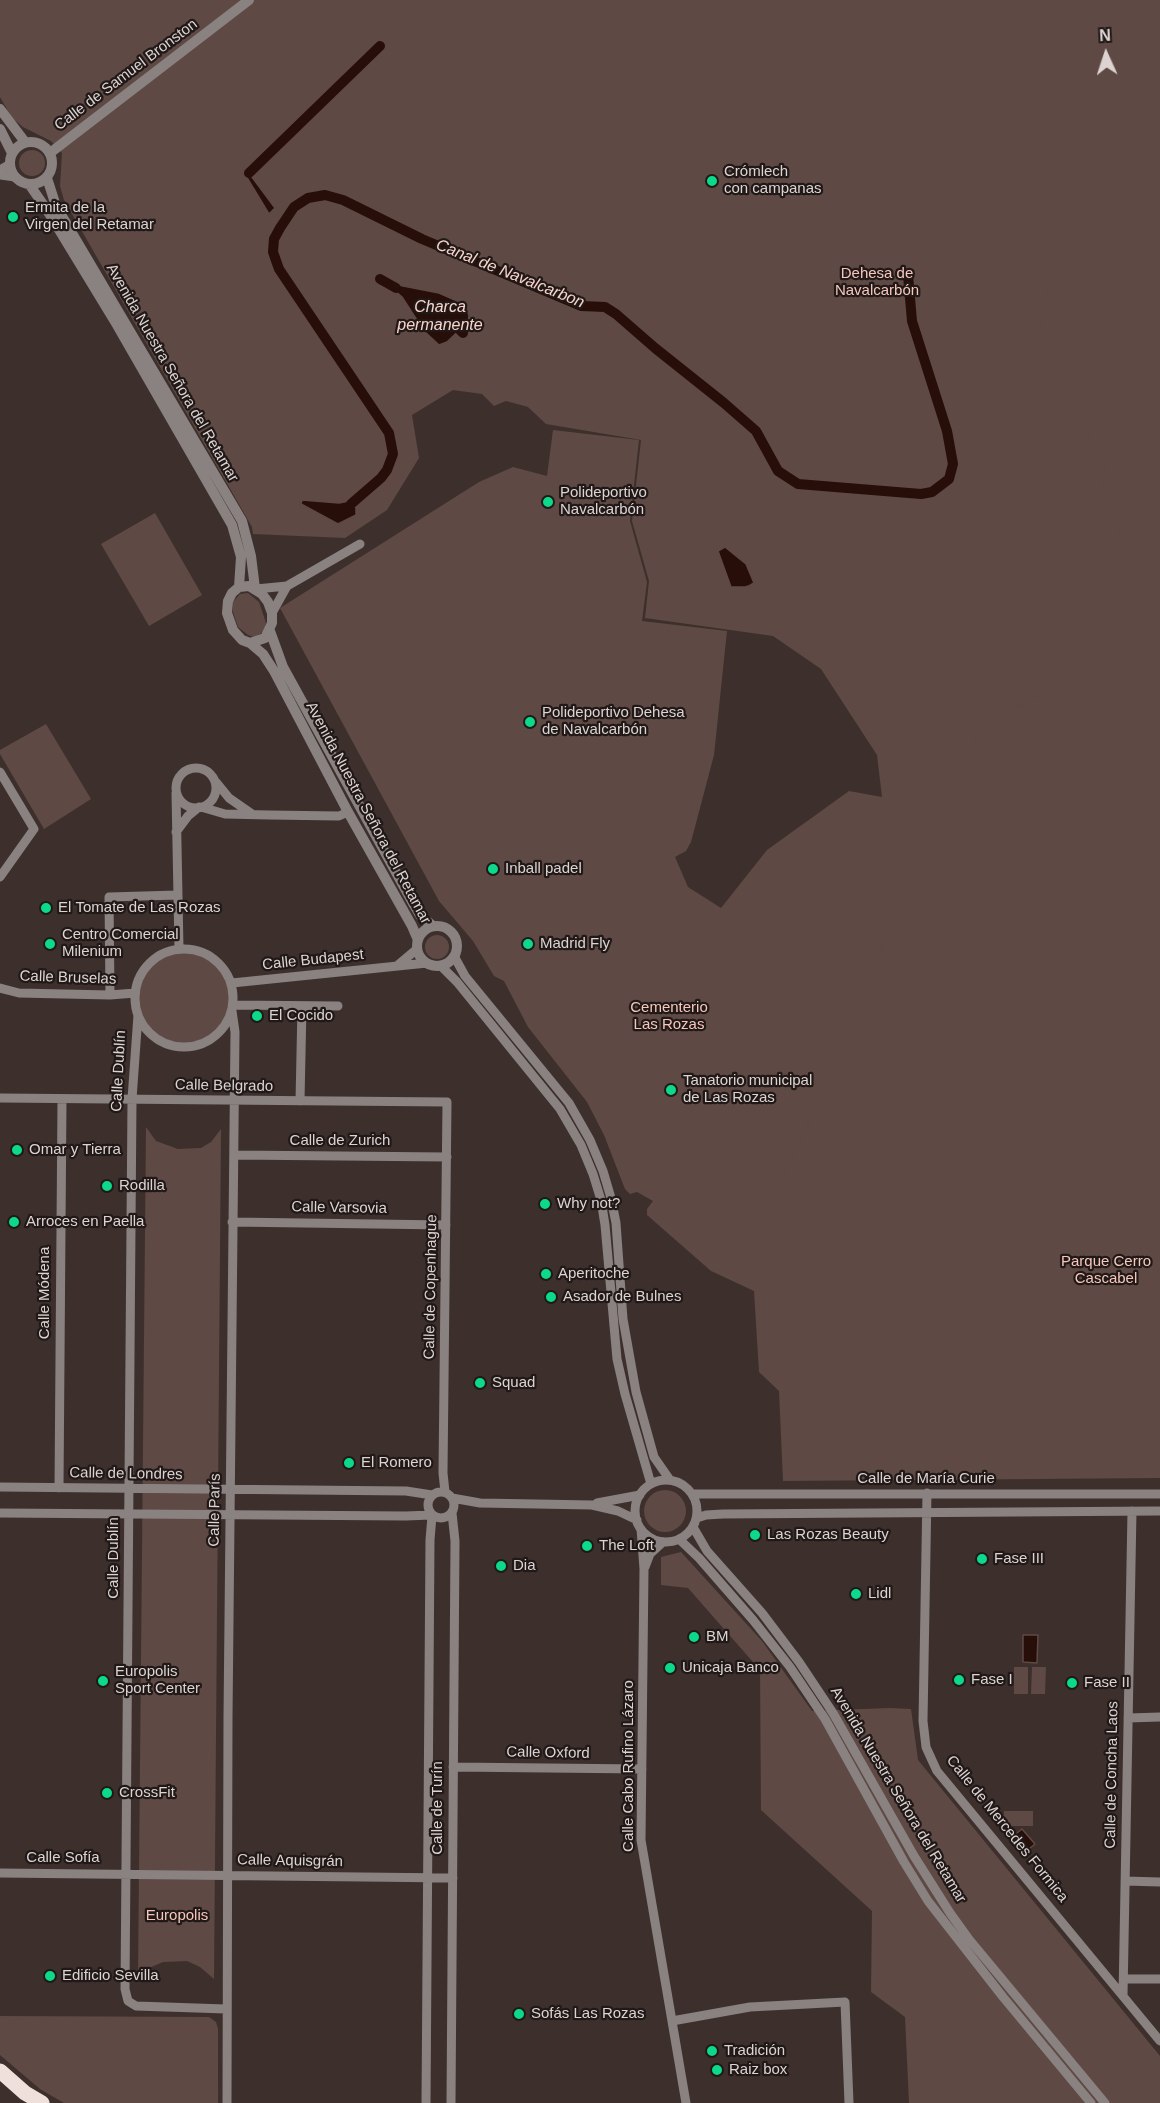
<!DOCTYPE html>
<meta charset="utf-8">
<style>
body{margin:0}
#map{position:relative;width:1160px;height:2103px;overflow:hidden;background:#3d302c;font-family:Helvetica,sans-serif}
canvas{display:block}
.north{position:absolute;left:1076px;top:24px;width:60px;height:60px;-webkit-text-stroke:4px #201918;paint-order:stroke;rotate:357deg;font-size:16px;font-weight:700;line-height:24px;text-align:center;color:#ddd4d2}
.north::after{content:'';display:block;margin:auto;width:21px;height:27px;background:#ddd4d2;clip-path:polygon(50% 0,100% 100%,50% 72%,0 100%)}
</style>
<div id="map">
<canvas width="1160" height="2103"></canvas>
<div class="north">N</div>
</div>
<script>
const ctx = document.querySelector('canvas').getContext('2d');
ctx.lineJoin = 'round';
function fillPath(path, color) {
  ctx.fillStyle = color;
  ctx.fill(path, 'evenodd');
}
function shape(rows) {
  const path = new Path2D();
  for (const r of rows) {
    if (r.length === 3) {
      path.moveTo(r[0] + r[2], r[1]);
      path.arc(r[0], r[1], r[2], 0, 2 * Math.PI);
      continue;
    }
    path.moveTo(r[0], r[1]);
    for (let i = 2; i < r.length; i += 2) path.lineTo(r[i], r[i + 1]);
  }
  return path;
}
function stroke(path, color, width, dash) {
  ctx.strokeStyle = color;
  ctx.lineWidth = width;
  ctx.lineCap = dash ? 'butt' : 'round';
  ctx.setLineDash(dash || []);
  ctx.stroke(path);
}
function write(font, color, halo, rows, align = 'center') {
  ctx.font = font + ' Helvetica,sans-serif';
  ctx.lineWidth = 4.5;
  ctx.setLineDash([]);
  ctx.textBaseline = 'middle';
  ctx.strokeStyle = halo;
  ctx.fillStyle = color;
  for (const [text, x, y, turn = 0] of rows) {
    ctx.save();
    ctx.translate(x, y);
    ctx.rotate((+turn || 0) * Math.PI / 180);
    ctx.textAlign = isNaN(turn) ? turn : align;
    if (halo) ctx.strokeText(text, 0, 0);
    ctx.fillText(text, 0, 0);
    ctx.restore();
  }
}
fillPath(shape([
 [0,0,1160,0,1160,1478,783,1481,779,1391,759,1372,754,1291,711,1271,647,1215,647,1209,653,1201,637,1192,630,1194,625,1189,604,1135,587,1102,528,1027,504,981,494,976,473,941,439,901,280,608,479,482,513,467,547,476,553,430,639,440,630,521,647,582,642,621,727,631,714,755,691,842,686,851,675,857,688,887,721,908,767,850,849,791,882,797,877,755,821,669,773,636,645,618,649,581,632,521,641,440,546,424,528,407,506,401,494,406,482,394,453,390,412,415,419,458,387,510,345,538,253,534,252,527,64,200,60,186,62,153,51,141,23,127,12,118,0,97],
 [32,163,13],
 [155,513,202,595,149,626,101,544],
 [248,593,259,602,266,623,265,630,260,634,254,637,248,635,238,627,233,612,233,602,240,594],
 [46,724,91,799,44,829,0,754,0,750],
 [437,947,12],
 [184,998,45],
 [146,1127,156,1141,178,1149,201,1148,211,1142,221,1129,214,1979,200,1967,187,1961,163,1962,149,1968,138,1977],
 [665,1511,21],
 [681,1552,762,1641,812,1711,890,1708,911,1709,918,1760,1160,2056,1160,2103,909,2103,905,2017,871,1992,872,1911,761,1810,760,1670,688,1588,661,1585,661,1557],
 [1014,1667,1028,1667,1028,1694,1014,1694],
 [1032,1667,1046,1667,1045,1694,1031,1694],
 [1004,1811,1033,1811,1033,1826,1003,1826],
 [0,2016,209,2017,216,2022,218,2029,218,2103,64,2103,40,2089,0,2055]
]), '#5e4944');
const water = shape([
 [249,173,275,208,269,214,246,176,249,173],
 [398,285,439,293,464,304,467,308,469,316,468,322,447,342,439,345,424,331,402,297,394,290,398,285],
 [302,500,339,503,349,501,356,508,356,515,338,524,301,504,302,500],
 [725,547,746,564,754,583,747,587,731,587,718,551,725,547],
 [1023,1635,1038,1635,1037,1663,1023,1662,1023,1635],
 [1022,1829,1035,1844,1024,1853,1011,1838,1022,1829]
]);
fillPath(water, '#270e09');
stroke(water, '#5e4945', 1.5);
stroke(shape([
 [961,213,978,220,995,221,1012,220,1033,242,1047,281,1039,355,1053,383,1064,394,1095,447,1104,468,1102,486,1119,520,1117,552,1160,611],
 [906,861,915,842,925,831,947,811,958,792,967,756,979,732,1025,702,1051,690,1078,674,1157,637,1160,626],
 [742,1275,760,1245,767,1223,770,1202,825,1089,850,1053,871,1031,874,1023,885,983,882,950,884,927,899,890,906,861,903,821,895,791,882,759,862,723,825,667,786,642,774,629,747,587]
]), '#5e4945', 3);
stroke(shape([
 [249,173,380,46],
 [380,279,396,288],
 [459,329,463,333],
 [351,504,381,478,387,470,393,454,389,433,279,269,273,252,274,239,280,228,294,207,308,198,325,195,343,200,422,239,581,306,605,307,616,314,655,348,724,403,756,431,778,471,798,484,921,494,932,492,949,479,953,464,947,431,912,321,908,275]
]), '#270e09', 10);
stroke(shape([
 [0,170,10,164],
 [0,175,15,177],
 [256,589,287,586,360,544],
 [272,613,287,586],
 [196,788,20],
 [0,772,34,829,0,877],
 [216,782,229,798,252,814],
 [176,793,179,949],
 [201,807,225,814,269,815,339,816,348,812],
 [176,832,188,816,199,807],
 [184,998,49],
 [454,956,465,976,569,1103,590,1140,603,1171,611,1198,616,1223,623,1319,636,1392,654,1457,670,1480],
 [398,965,417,949],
 [441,966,457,982,560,1109,581,1145,593,1174,601,1200,605,1225,617,1359,625,1394,651,1484],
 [232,983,427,963],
 [0,988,19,993,110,995,135,993],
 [110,995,109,897,177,895],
 [234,1005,338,1006],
 [138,1015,132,1099,125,1989,128,2001,136,2006,226,2009],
 [0,1098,447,1102,443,1473,445,1492],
 [300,1101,302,1006],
 [234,1155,447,1157],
 [232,1222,446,1225],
 [666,1511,31],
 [0,1487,406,1491,432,1495],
 [59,1488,62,1099],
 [441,1505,13],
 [927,1493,923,1721,926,1747,937,1771,1160,2041],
 [692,1494,1160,1494],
 [452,1498,480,1503,592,1505,618,1511,637,1520],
 [597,1503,640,1495],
 [0,1513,406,1516,431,1515],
 [697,1518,706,1515,723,1514,1160,1511],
 [693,1527,707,1551,762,1613,799,1662,833,1713,914,1856,950,1913,968,1938,1105,2103],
 [641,1529,644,1569,641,1840,686,2103],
 [679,1539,699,1558,753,1620,790,1667,825,1719,904,1862,928,1901,1003,1997,1091,2103],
 [645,1567,650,1554,663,1542],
 [1128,1718,1160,1717],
 [453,1767,642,1769],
 [0,1873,453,1878],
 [1125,1881,1160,1882],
 [1124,1979,1160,1979],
 [1123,1996,1132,1511],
 [672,2021,750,2007,845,2002,849,2103],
 [227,2103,228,1717,235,1032,232,1011],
 [426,2103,430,1540,432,1516],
 [451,2103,455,1541,452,1513]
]), '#898280', 9);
stroke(shape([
 [0,109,25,142],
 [0,129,12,153],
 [31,163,21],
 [50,153,249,0],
 [47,178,56,206,242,521,251,556,255,588],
 [29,184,47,210,117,325,232,525,241,557,239,587],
 [249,586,262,594,268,602,272,613,272,623,265,638,250,643,242,640,233,630,227,613,228,601,232,593,239,587,249,586],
 [270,631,283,667,414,905,420,915,433,926],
 [250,643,263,654,274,671,348,812,412,926,418,940],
 [437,946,20]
]), '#898280', 10);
stroke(shape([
 [0,2071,25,2093,42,2103]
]), '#efe0dc', 15);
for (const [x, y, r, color] of [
 [712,181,6,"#0cd98a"],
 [13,217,6,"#0cd98a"],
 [548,502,6,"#0cd98a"],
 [530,722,6,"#0cd98a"],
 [493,869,6,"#0cd98a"],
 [46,908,6,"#0cd98a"],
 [50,944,6,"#0cd98a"],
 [528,944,6,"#0cd98a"],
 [257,1016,6,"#0cd98a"],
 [671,1090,6,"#0cd98a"],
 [17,1150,6,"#0cd98a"],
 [107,1186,6,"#0cd98a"],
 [545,1204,6,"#0cd98a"],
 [14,1222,6,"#0cd98a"],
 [546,1274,6,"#0cd98a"],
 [551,1297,6,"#0cd98a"],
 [480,1383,6,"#0cd98a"],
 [349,1463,6,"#0cd98a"],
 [755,1535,6,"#0cd98a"],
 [587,1546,6,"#0cd98a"],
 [982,1559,6,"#0cd98a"],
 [501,1566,6,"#0cd98a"],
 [856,1594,6,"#0cd98a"],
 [694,1637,6,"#0cd98a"],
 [670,1668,6,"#0cd98a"],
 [959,1680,6,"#0cd98a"],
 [103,1681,6,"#0cd98a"],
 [1072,1683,6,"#0cd98a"],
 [107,1793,6,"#0cd98a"],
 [50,1976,6,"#0cd98a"],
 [519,2014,6,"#0cd98a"],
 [712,2051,6,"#0cd98a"],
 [717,2070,6,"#0cd98a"]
]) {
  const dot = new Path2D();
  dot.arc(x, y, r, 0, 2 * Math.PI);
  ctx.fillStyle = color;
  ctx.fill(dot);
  stroke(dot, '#201918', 2);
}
write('15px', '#ddd4d2', '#201918', [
 ["Calle de Samuel Bronston",126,75,-37],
 ["Avenida Nuestra Señora del Retamar",172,373,60],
 ["Avenida Nuestra Señora del Retamar",368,813,62],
 ["Calle Budapest",313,960,-6],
 ["Calle Bruselas",68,978,2],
 ["Calle Dublín",119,1071,-87],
 ["Calle Belgrado",224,1086,1],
 ["Calle de Zurich",340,1141],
 ["Calle Varsovia",339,1208,1],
 ["Calle de Copenhague",431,1287,-89],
 ["Calle Módena",45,1293,-90],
 ["Calle de Londres",126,1474,1],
 ["Calle de María Curie",926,1479],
 ["Calle París",215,1510,-89],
 ["Calle Dublín",114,1558,-90],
 ["Calle Oxford",548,1753,1],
 ["Calle Cabo Rufino Lázaro",629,1766,-90],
 ["Calle de Concha Laos",1112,1775,-89],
 ["Avenida Nuestra Señora del Retamar",898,1795,59],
 ["Calle de Turín",438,1808,-90],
 ["Calle de Mercedes Formica",1007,1829,51],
 ["Calle Sofía",63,1858],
 ["Calle Aquisgrán",290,1861,1]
]);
write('15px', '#ddd4d2', '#201918', [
 ["Crómlech",724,172],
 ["con campanas",724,189],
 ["Ermita de la",25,208],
 ["Virgen del Retamar",25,225],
 ["Polideportivo",560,493],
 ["Navalcarbón",560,510],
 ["Polideportivo Dehesa",542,713],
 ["de Navalcarbón",542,730],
 ["Inball padel",505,869],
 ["El Tomate de Las Rozas",58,908],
 ["Centro Comercial",62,935],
 ["Milenium",62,952],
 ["Madrid Fly",540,944],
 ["El Cocido",269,1016],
 ["Tanatorio municipal",683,1081],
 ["de Las Rozas",683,1098],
 ["Omar y Tierra",29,1150],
 ["Rodilla",119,1186],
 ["Why not?",557,1204],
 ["Arroces en Paella",26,1222],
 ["Aperitoche",558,1274],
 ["Asador de Bulnes",563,1297],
 ["Squad",492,1383],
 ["El Romero",361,1463],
 ["Las Rozas Beauty",767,1535],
 ["The Loft",599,1546],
 ["Fase III",994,1559],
 ["Dia",513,1566],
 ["Lidl",868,1594],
 ["BM",706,1637],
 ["Unicaja Banco",682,1668],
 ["Europolis",115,1672],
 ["Sport Center",115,1689],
 ["Fase I",971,1680],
 ["Fase II",1084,1683],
 ["CrossFit",119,1793],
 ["Edificio Sevilla",62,1976],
 ["Sofás Las Rozas",531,2014],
 ["Tradición",724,2051],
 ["Raiz box",729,2070]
], 'left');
write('15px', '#f8c7bb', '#201918', [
 ["Dehesa de",877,274],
 ["Navalcarbón",877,291],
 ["Cementerio",669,1008],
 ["Las Rozas",669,1025],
 ["Parque Cerro",1106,1262],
 ["Cascabel",1106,1279],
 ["Europolis",177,1916]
]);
write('italic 16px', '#f9d4cb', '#201918', [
 ["Canal de Navalcarbon",510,274,22],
 ["Charca",440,308],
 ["permanente",440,326]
]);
</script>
